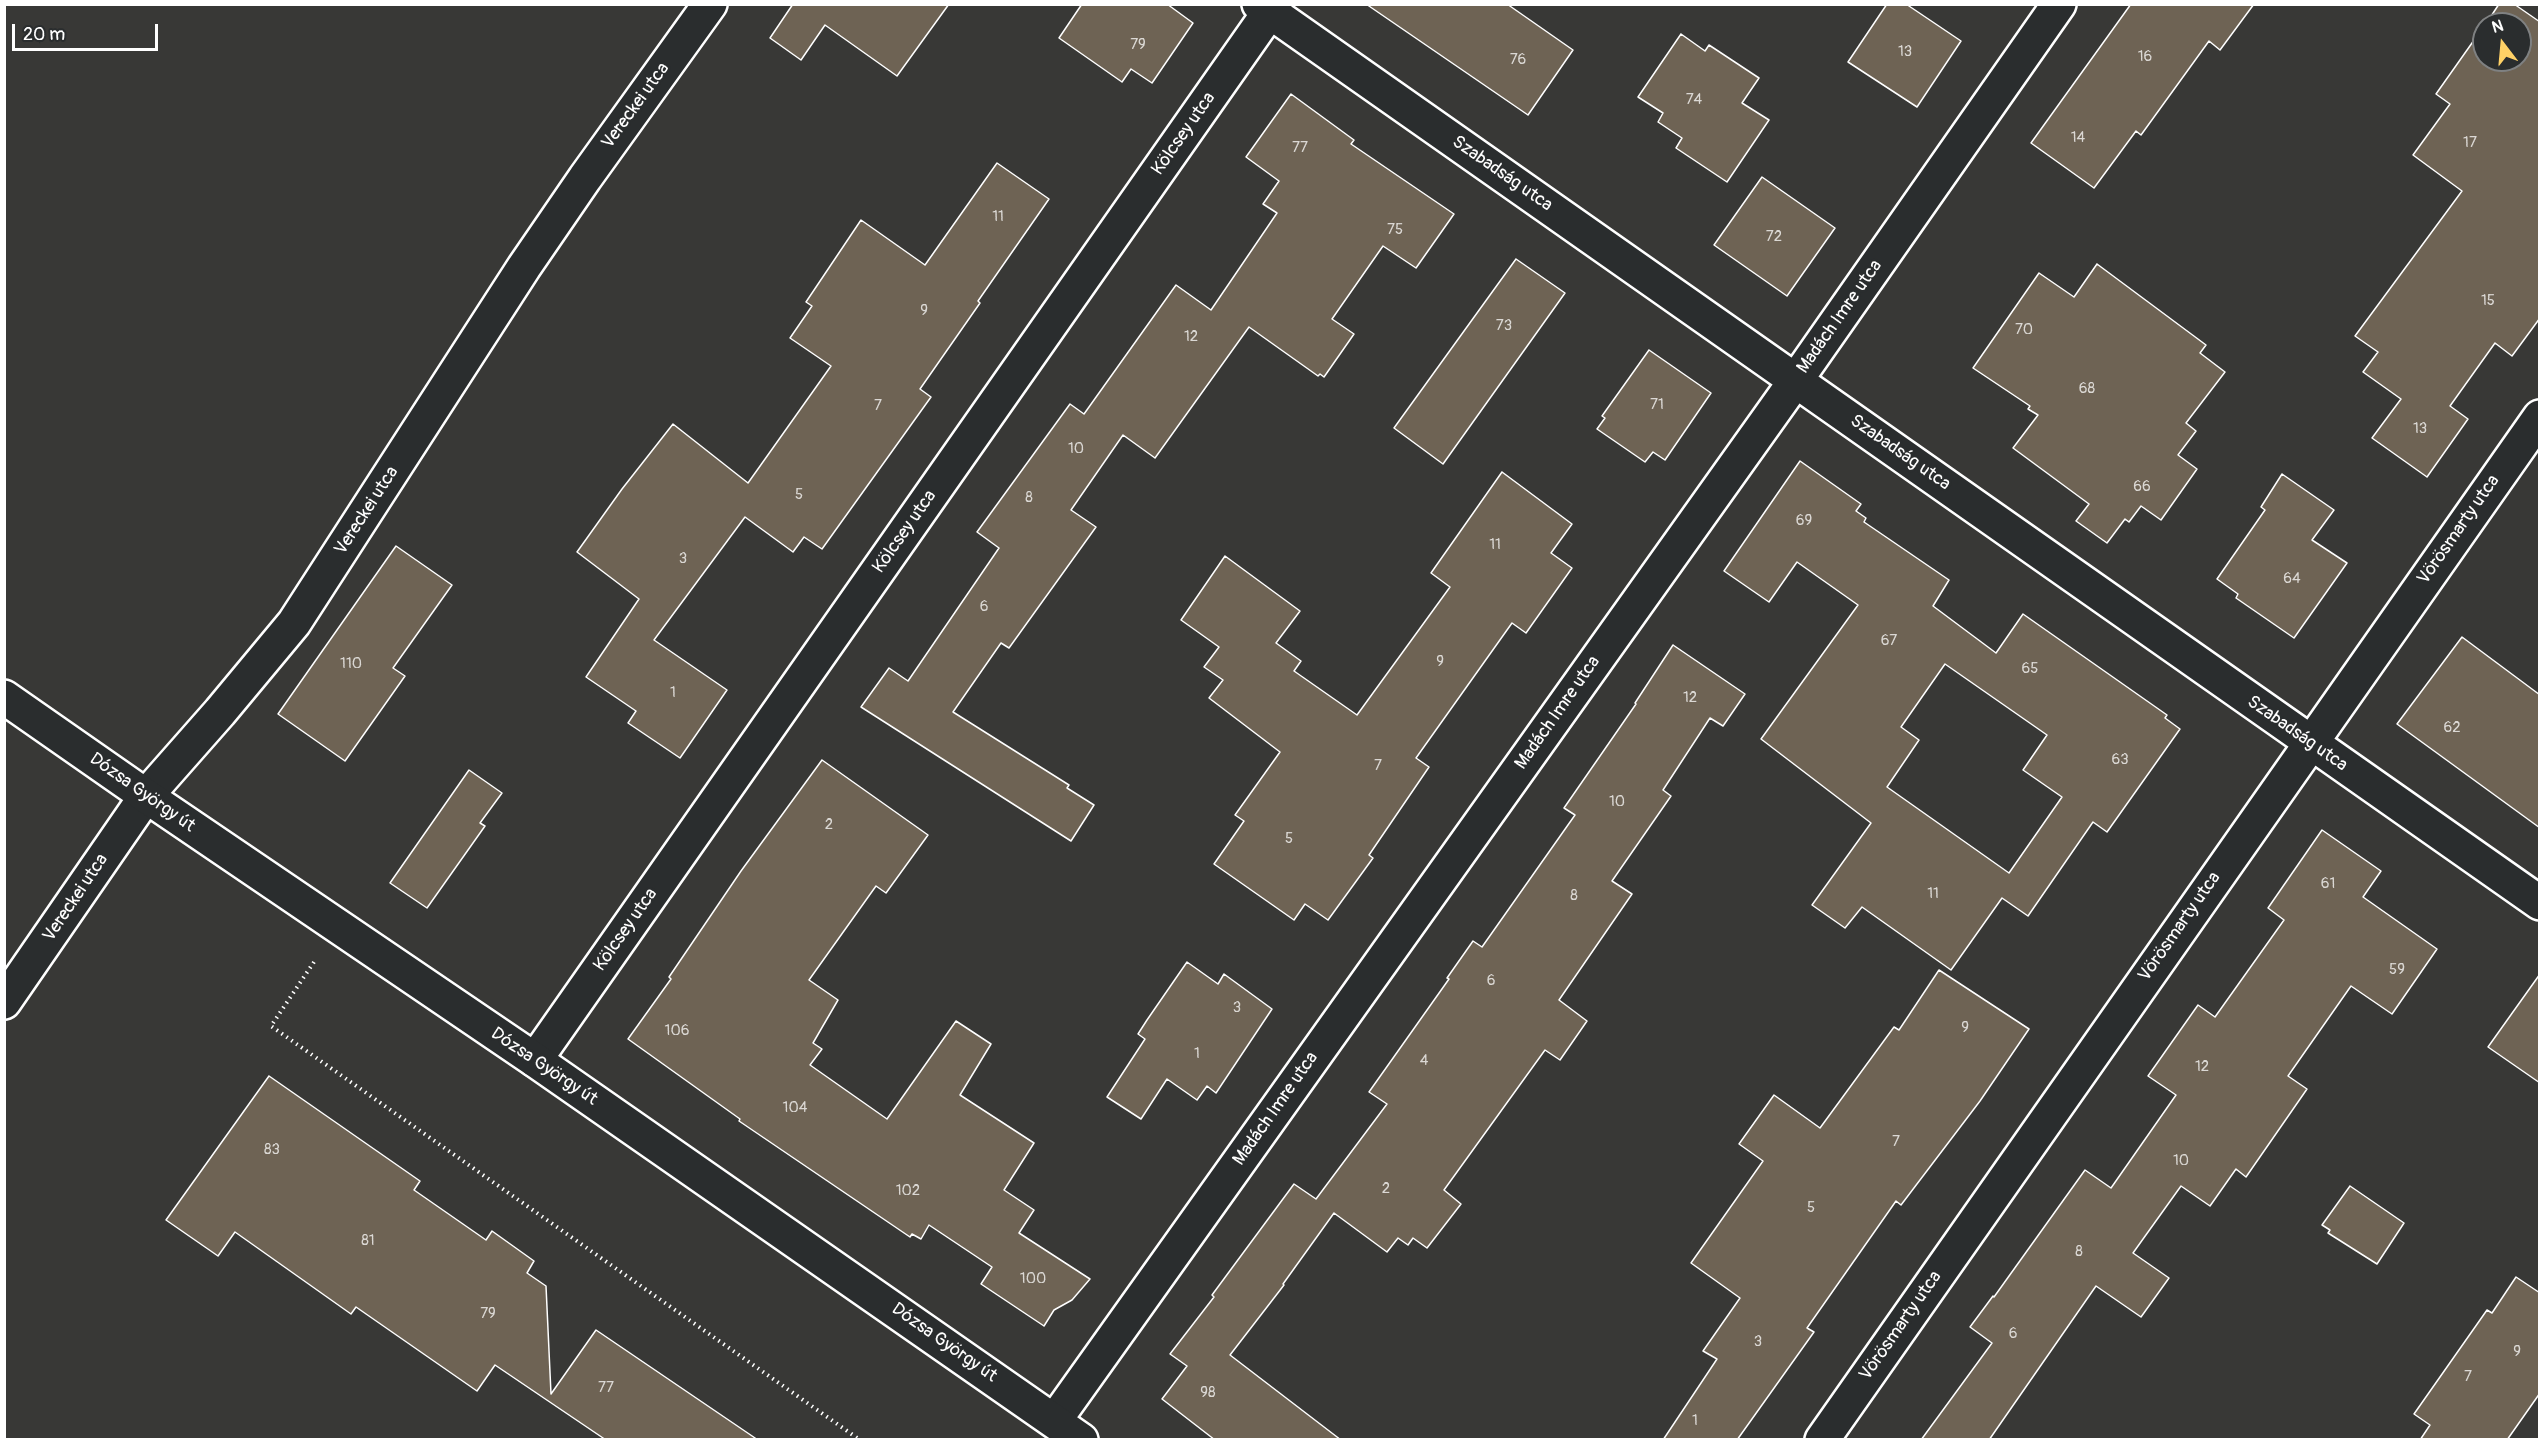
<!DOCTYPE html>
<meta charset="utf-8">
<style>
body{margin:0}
#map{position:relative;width:2544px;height:1444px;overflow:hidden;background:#383836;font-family:Pangolin,sans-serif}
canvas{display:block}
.frame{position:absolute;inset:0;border:6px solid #fff;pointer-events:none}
.north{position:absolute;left:2472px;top:12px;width:60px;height:60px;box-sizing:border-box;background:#2a2d2e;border:2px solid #7f8182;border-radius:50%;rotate:344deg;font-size:16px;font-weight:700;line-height:24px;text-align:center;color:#fff}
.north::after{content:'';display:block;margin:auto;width:21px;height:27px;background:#ffd166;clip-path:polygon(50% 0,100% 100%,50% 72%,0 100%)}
.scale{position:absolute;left:12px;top:24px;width:146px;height:27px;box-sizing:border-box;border:3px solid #fff;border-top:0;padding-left:8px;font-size:18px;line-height:21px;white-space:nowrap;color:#fff;-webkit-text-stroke:4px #2a2d2e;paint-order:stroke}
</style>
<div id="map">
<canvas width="2544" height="1444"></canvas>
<div class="frame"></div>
<div class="north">N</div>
<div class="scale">20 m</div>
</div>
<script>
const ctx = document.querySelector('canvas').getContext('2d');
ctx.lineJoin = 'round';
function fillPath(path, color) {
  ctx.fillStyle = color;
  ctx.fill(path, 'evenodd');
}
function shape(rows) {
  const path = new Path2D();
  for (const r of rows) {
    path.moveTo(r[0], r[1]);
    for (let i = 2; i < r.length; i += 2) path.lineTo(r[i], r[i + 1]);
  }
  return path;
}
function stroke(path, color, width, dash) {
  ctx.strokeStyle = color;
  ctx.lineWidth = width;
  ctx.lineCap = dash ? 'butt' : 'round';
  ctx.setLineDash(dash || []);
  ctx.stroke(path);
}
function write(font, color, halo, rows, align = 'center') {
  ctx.font = font + ' Pangolin,sans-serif';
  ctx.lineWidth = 5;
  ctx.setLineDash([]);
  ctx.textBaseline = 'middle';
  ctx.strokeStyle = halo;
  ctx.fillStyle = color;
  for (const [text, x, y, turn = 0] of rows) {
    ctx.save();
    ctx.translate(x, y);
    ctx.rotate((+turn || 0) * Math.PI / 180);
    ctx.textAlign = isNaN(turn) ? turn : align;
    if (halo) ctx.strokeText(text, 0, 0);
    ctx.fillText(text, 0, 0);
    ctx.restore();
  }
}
const building = shape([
 [793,4,949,4,897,76,825,25,801,60,770,38,793,4],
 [1082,4,1167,4,1193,23,1152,83,1131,69,1122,82,1059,38,1082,4],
 [1366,4,1507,4,1573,50,1528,115,1366,4],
 [1887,4,1906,4,1961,41,1917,107,1848,62,1887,4],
 [2131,4,2254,4,2220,50,2209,41,2141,135,2136,131,2094,188,2031,143,2131,4],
 [2499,4,2514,4,2540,22,2540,318,2512,356,2495,343,2450,406,2468,419,2427,477,2372,438,2401,399,2363,372,2378,352,2355,336,2462,191,2413,155,2450,104,2436,94,2484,26,2484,60,2520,60,2520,24,2486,24,2499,4],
 [1681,34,1705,51,1709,45,1759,78,1742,103,1769,120,1727,182,1676,148,1682,138,1658,122,1663,113,1638,97,1681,34],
 [1291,94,1354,140,1351,144,1454,214,1416,268,1383,246,1332,319,1354,334,1324,377,1320,374,1318,376,1249,327,1155,458,1123,435,1071,510,1096,527,1009,648,1001,643,953,712,1069,785,1067,788,1094,805,1071,841,861,707,889,668,908,681,999,548,977,532,1070,404,1084,414,1176,285,1211,310,1277,213,1263,204,1279,181,1246,157,1291,94],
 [997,163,1049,199,978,301,980,303,920,389,931,397,822,549,804,537,793,552,745,517,654,640,727,690,680,758,628,723,636,711,586,677,639,599,577,552,622,489,673,424,748,483,831,366,790,338,812,306,806,302,861,220,925,265,997,163],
 [1762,177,1835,228,1787,296,1714,245,1762,177],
 [1516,259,1565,293,1443,464,1394,428,1516,259],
 [2097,264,2206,345,2200,353,2225,372,2186,423,2196,431,2178,455,2197,469,2161,520,2141,506,2129,522,2125,519,2107,543,2076,521,2089,504,2013,448,2038,415,2028,409,2030,406,1973,368,2039,273,2074,297,2097,264],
 [1649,350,1711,393,1665,460,1653,452,1645,462,1597,429,1605,418,1602,416,1649,350],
 [1800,461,1861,504,1856,511,1866,518,1864,522,1949,580,1933,606,1996,653,2023,614,2167,715,2165,718,2180,729,2107,832,2093,822,2028,916,2002,898,1951,970,1862,907,1845,928,1812,905,1871,823,1761,739,1858,605,1797,562,1769,602,1724,571,1800,461],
 [1945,664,2047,735,2023,770,2062,797,2009,873,1887,787,1919,740,1901,727,1945,664],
 [1502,472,1572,524,1551,553,1572,568,1526,633,1512,623,1416,758,1429,767,1369,855,1373,858,1328,920,1305,904,1294,920,1214,864,1244,821,1235,815,1280,752,1209,698,1223,680,1204,667,1219,647,1181,620,1225,556,1300,611,1276,643,1301,661,1294,671,1357,715,1450,587,1431,573,1502,472],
 [2282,474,2334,510,2312,540,2347,563,2294,638,2236,598,2238,594,2217,579,2265,510,2261,507,2282,474],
 [396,546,452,585,393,668,405,676,345,761,278,714,396,546],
 [2462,637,2540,695,2540,828,2397,724,2462,637],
 [1673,645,1745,694,1723,726,1710,718,1663,790,1671,796,1612,881,1632,894,1559,1000,1587,1021,1560,1060,1545,1050,1444,1190,1461,1204,1427,1248,1413,1238,1408,1245,1398,1238,1387,1252,1334,1213,1283,1284,1284,1285,1230,1355,1341,1440,1215,1440,1162,1399,1187,1366,1170,1354,1214,1297,1212,1295,1294,1184,1316,1199,1387,1104,1369,1092,1449,979,1447,978,1473,941,1482,947,1575,815,1564,808,1636,704,1635,703,1673,645],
 [822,760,928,835,886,893,876,886,809,980,838,1000,813,1043,822,1049,810,1065,887,1119,956,1021,991,1044,960,1095,1034,1143,1004,1190,1034,1210,1019,1233,1090,1279,1072,1300,1054,1310,1044,1326,981,1284,992,1267,929,1225,921,1239,912,1234,910,1237,739,1121,740,1119,628,1039,671,979,669,977,741,871,822,760],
 [469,770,502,793,480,823,485,826,427,908,390,883,469,770],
 [2322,830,2381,871,2363,897,2437,949,2392,1014,2351,986,2288,1076,2307,1089,2246,1177,2236,1169,2210,1206,2181,1186,2133,1253,2169,1278,2141,1317,2096,1286,1989,1440,1921,1440,1992,1343,1970,1327,1993,1296,1994,1297,2085,1170,2111,1188,2176,1095,2148,1076,2198,1005,2215,1017,2284,920,2268,908,2322,830],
 [1187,962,1218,984,1224,974,1272,1009,1216,1093,1207,1086,1197,1100,1167,1079,1141,1119,1107,1097,1145,1039,1138,1034,1147,1020,1187,962],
 [1939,970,2029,1029,1980,1101,1901,1205,1896,1201,1807,1328,1814,1332,1737,1440,1663,1440,1717,1359,1703,1351,1740,1298,1691,1263,1763,1161,1739,1144,1774,1095,1820,1128,1894,1027,1899,1030,1939,970],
 [2540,974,2540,1083,2488,1047,2540,974],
 [269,1076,420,1181,414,1190,486,1240,492,1231,534,1261,527,1273,546,1286,551,1394,596,1330,758,1440,606,1440,495,1365,477,1391,356,1307,351,1314,235,1232,218,1256,166,1220,269,1076],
 [2350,1186,2404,1223,2377,1264,2328,1233,2330,1230,2322,1225,2350,1186],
 [2516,1277,2540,1293,2540,1393,2507,1440,2420,1440,2430,1425,2414,1414,2487,1310,2492,1313,2516,1277]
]);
fillPath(building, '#6e6354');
stroke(building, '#fff', 1.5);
const street = shape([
 [1259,4,2540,903],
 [4,1002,146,796,220,712,294,623,524,267,585,178,710,4],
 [535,1060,1275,4],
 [1055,1420,1796,380,2059,4],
 [1822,1440,2540,417]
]);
const secondary = shape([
 [4,697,146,796,535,1060,1081,1440]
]);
stroke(street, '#fff', 38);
stroke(secondary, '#fff', 38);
stroke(shape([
 [314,962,271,1026,860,1440]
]), '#fff', 4, [1.5, 4.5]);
stroke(street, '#2a2d2e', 33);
stroke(secondary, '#2a2d2e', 33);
write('15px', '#dbd8d4', null, [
 ["79",1138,45],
 ["13",1905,52],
 ["16",2145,57],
 ["76",1518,60],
 ["74",1694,100],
 ["14",2078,138],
 ["17",2470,143],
 ["77",1300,148],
 ["11",998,217],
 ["75",1395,230],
 ["72",1774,237],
 ["15",2488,301],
 ["9",924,311],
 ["73",1504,326],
 ["70",2024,330],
 ["12",1191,337],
 ["68",2087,389],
 ["71",1657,405],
 ["7",878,406],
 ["13",2420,429],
 ["10",1076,449],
 ["66",2142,487],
 ["5",799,495],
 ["8",1029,498],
 ["69",1804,521],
 ["11",1495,545],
 ["3",683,559],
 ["64",2292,579],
 ["6",984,607],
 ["67",1889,641],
 ["9",1440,662],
 ["110",351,664],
 ["65",2030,669],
 ["1",673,693],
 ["12",1690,698],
 ["62",2452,728],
 ["63",2120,760],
 ["7",1378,766],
 ["10",1617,802],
 ["2",829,825],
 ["5",1289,839],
 ["61",2328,884],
 ["11",1933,894],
 ["8",1574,896],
 ["59",2397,970],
 ["6",1491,981],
 ["3",1237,1008],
 ["9",1965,1028],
 ["106",677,1031],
 ["1",1197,1054],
 ["4",1424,1061],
 ["12",2202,1067],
 ["104",795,1108],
 ["7",1896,1142],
 ["83",272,1150],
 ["10",2181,1161],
 ["2",1386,1189],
 ["102",908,1191],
 ["5",1811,1208],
 ["81",368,1241],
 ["8",2079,1252],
 ["100",1033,1279],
 ["79",488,1314],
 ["6",2013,1334],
 ["3",1758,1342],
 ["9",2517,1352],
 ["7",2468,1377],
 ["77",606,1388],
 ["98",1208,1393],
 ["1",1695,1421]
]);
write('18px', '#fff', '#2a2d2e', [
 ["Vereckei utca",636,106,-54],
 ["Kölcsey utca",1184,134,-55],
 ["Szabadság utca",1502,174,35],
 ["Madách Imre utca",1840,317,-55],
 ["Szabadság utca",1900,453,35],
 ["Vereckei utca",367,511,-57],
 ["Vörösmarty utca",2459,530,-55],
 ["Kölcsey utca",905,532,-55],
 ["Madách Imre utca",1558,713,-55],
 ["Szabadság utca",2297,734,35],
 ["Dózsa György út",142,793,35],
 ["Vereckei utca",76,898,-56],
 ["Vörösmarty utca",2180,927,-55],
 ["Kölcsey utca",626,930,-55],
 ["Dózsa György út",544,1067,34],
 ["Madách Imre utca",1276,1109,-55],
 ["Vörösmarty utca",1901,1326,-55],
 ["Dózsa György út",944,1343,35]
]);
</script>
